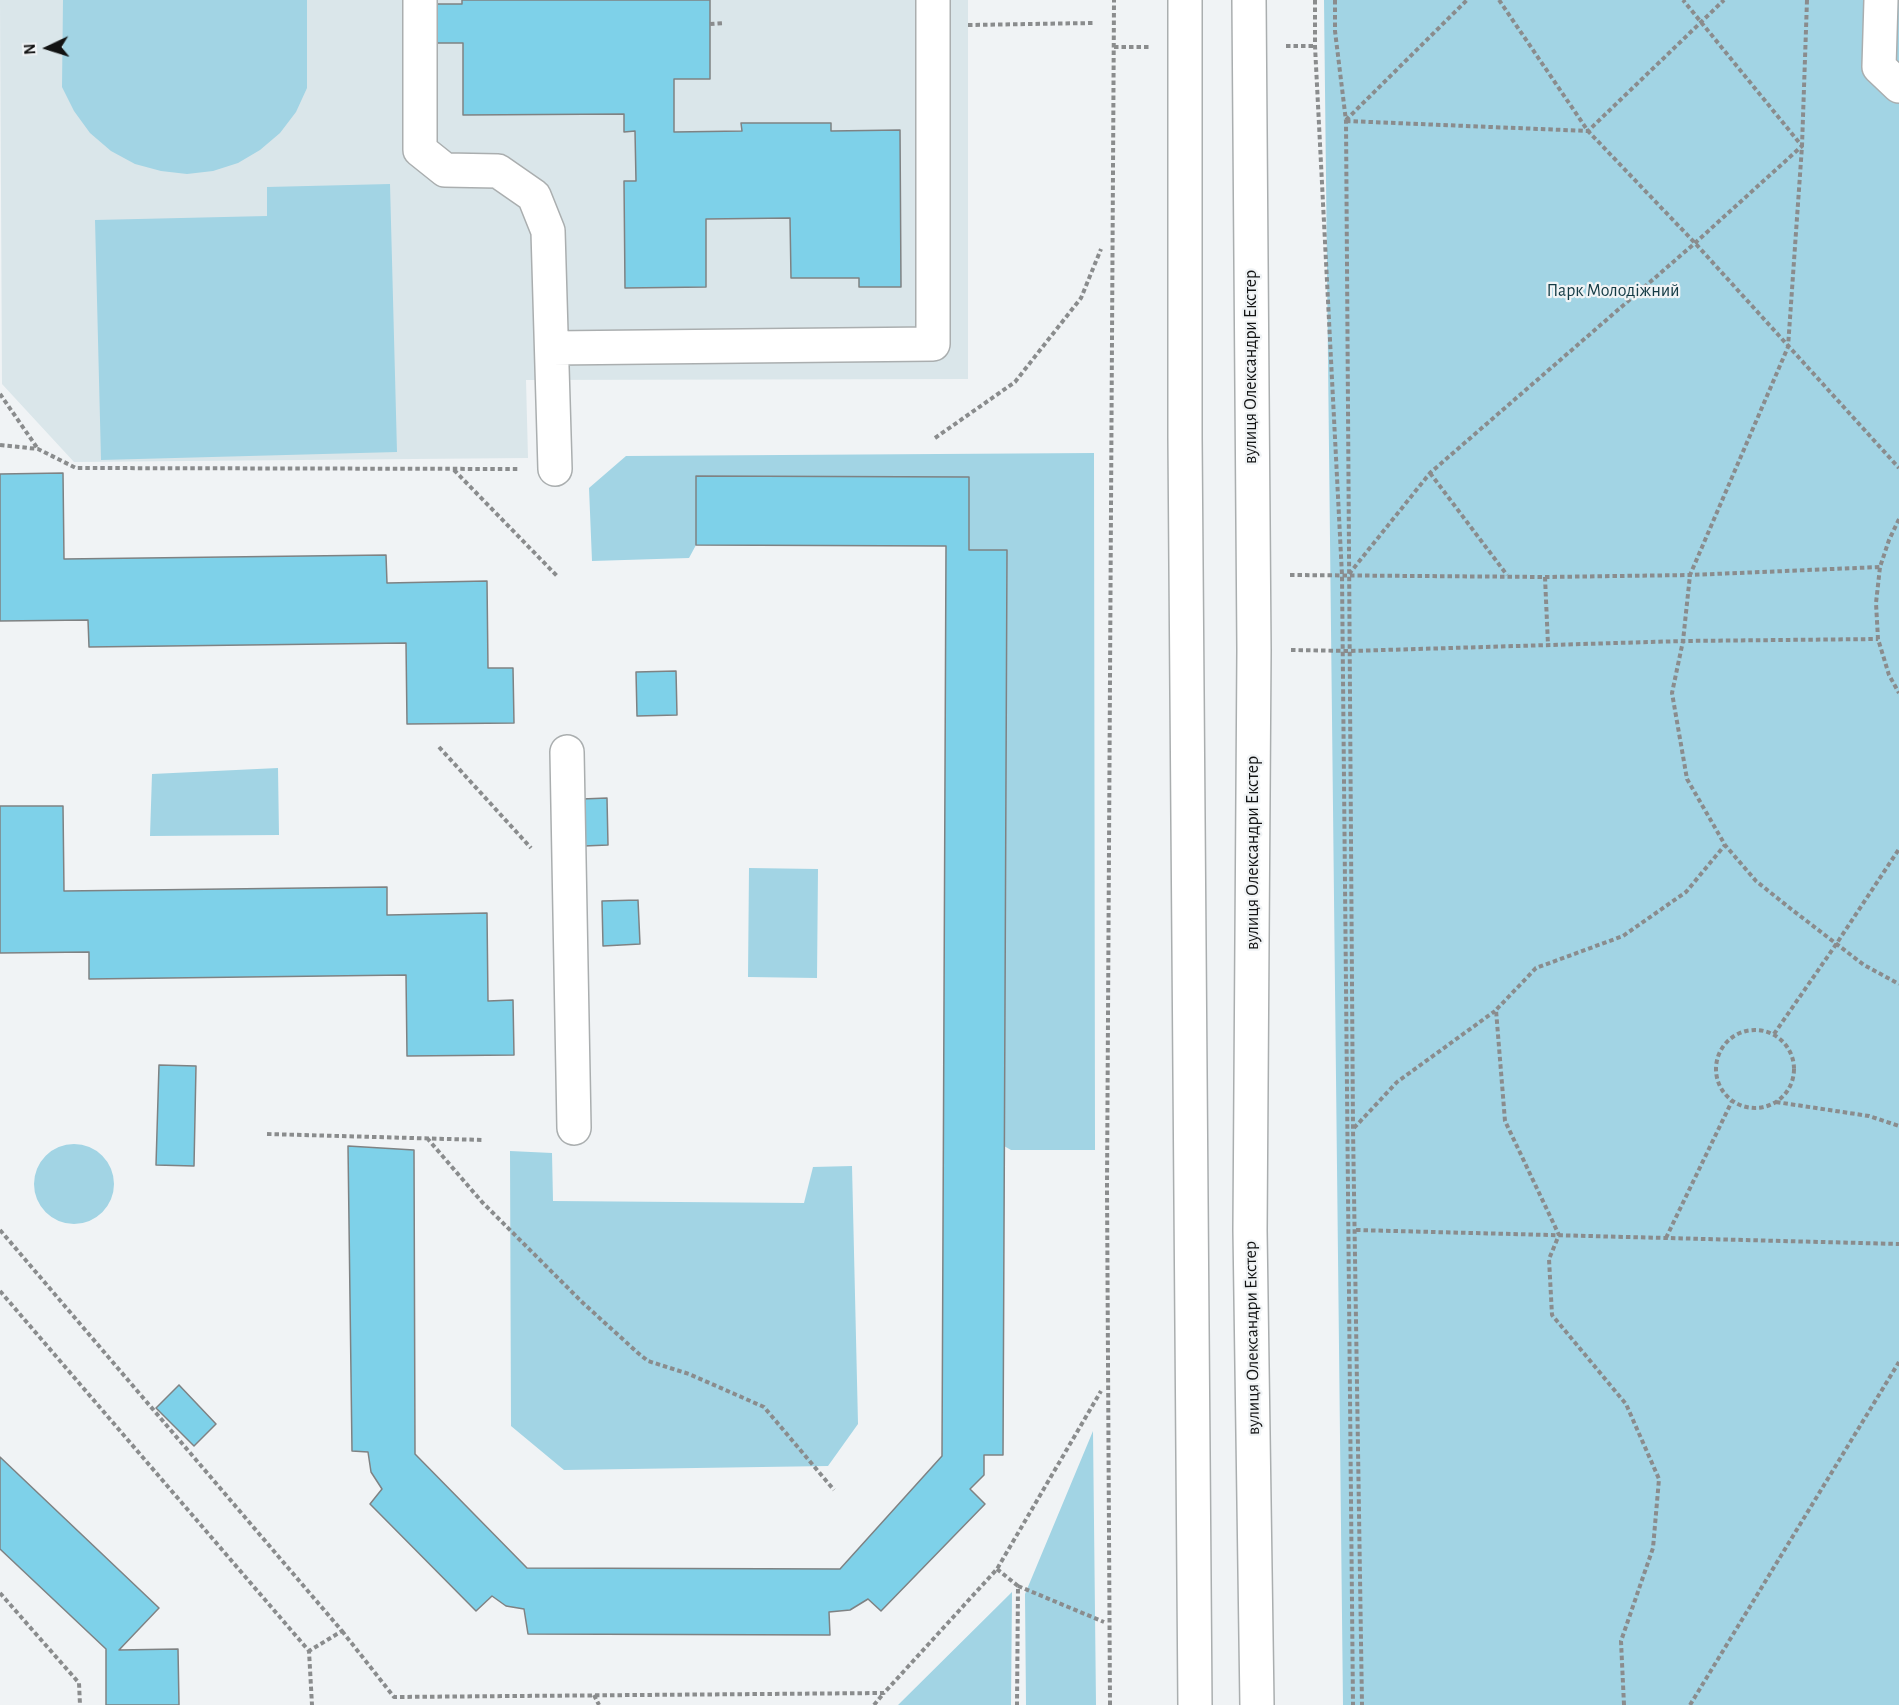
<!DOCTYPE html>
<meta charset="utf-8">
<style>
body{margin:0}
#map{position:relative;width:1899px;height:1705px;overflow:hidden;background:#f0f3f5;font-family:"Alegreya Sans",sans-serif}
canvas{display:block}
.north{position:absolute;left:18px;top:18px;width:60px;height:60px;-webkit-text-stroke:4px #f0f3f5;paint-order:stroke;rotate:266deg;font-size:16px;font-weight:700;line-height:24px;text-align:center;color:#121313}
.north::after{content:'';display:block;margin:auto;width:21px;height:27px;background:#121313;clip-path:polygon(50% 0,100% 100%,50% 72%,0 100%)}
</style>
<div id="map">
<canvas width="1899" height="1705"></canvas>
<div class="north">N</div>
</div>
<script>
const ctx = document.querySelector('canvas').getContext('2d');
ctx.lineJoin = 'round';
function fillPath(path, color) {
  ctx.fillStyle = color;
  ctx.fill(path, 'evenodd');
}
function shape(rows) {
  const path = new Path2D();
  for (const r of rows) {
    if (r.length === 3) {
      path.moveTo(r[0] + r[2], r[1]);
      path.arc(r[0], r[1], r[2], 0, 2 * Math.PI);
      continue;
    }
    path.moveTo(r[0], r[1]);
    for (let i = 2; i < r.length; i += 2) path.lineTo(r[i], r[i + 1]);
  }
  return path;
}
function stroke(path, color, width, dash) {
  ctx.strokeStyle = color;
  ctx.lineWidth = width;
  ctx.lineCap = dash ? 'butt' : 'round';
  ctx.setLineDash(dash || []);
  ctx.stroke(path);
}
function write(font, color, halo, rows, align = 'center') {
  ctx.font = font + ' "Alegreya Sans",sans-serif';
  ctx.lineWidth = 4.5;
  ctx.setLineDash([]);
  ctx.textBaseline = 'middle';
  ctx.strokeStyle = halo;
  ctx.fillStyle = color;
  for (const [text, x, y, turn = 0] of rows) {
    ctx.save();
    ctx.translate(x, y);
    ctx.rotate((+turn || 0) * Math.PI / 180);
    ctx.textAlign = isNaN(turn) ? turn : align;
    if (halo) ctx.strokeText(text, 0, 0);
    ctx.fillText(text, 0, 0);
    ctx.restore();
  }
}
fillPath(shape([
 [0,0,968,0,968,379,526,380,528,458,74,462,2,384]
]), '#dae6ea');
fillPath(shape([
 [63,0,307,0,307,88,296,112,280,133,260,150,238,163,213,171,187,174,161,171,135,164,111,151,90,133,74,111,62,87],
 [1324,0,1899,0,1899,1705,1343,1705],
 [390,184,397,452,101,460,95,220,267,216,267,187],
 [1094,453,1095,1150,1011,1150,1004,1146,1007,551,969,550,696,477,696,545,689,558,592,561,589,488,626,456],
 [278,768,279,835,150,836,152,774],
 [749,868,818,869,817,978,748,977],
 [74,1184,40],
 [510,1151,552,1153,553,1201,804,1203,813,1167,852,1166,858,1424,828,1466,564,1470,511,1426],
 [1093,1431,1096,1705,1026,1705,1025,1594],
 [1012,1592,1011,1705,898,1705]
]), '#a2d4e4');
const building = shape([
 [462,0,710,0,710,79,674,79,674,132,742,131,741,123,831,123,831,131,900,130,901,287,859,287,859,278,791,278,790,218,706,219,706,287,625,288,624,181,636,181,635,131,624,132,624,114,463,115,463,43,430,43,429,4,462,4,462,0],
 [63,473,64,559,386,555,387,583,487,581,488,668,513,668,514,723,407,724,406,643,89,647,88,620,0,621,0,474,63,473],
 [696,476,969,477,969,550,1007,550,1003,1455,984,1455,984,1475,970,1489,985,1504,881,1611,868,1599,850,1610,829,1612,830,1635,528,1634,524,1609,506,1606,492,1596,476,1611,370,1504,382,1489,371,1472,368,1452,352,1451,348,1146,414,1150,415,1454,527,1568,840,1569,942,1456,946,546,696,545,696,476],
 [676,671,677,715,637,716,636,672,676,671],
 [607,798,608,845,584,846,582,799,607,798],
 [0,806,63,806,64,891,387,887,387,915,487,913,488,1001,513,1000,514,1055,407,1056,406,975,89,979,89,952,0,953,0,806],
 [638,900,640,944,603,946,602,901,638,900],
 [159,1065,196,1066,194,1166,156,1165,159,1065],
 [179,1385,216,1424,194,1446,156,1408,179,1385],
 [0,1457,159,1608,119,1650,178,1649,179,1705,106,1705,106,1649,0,1549,0,1457]
]);
fillPath(building, '#7ed1e9');
stroke(building, '#7f8283', 1.5);
const minor = shape([
 [420,0,420,150,445,170,498,171,534,196,548,231,555,469],
 [1185,0,1185,438,1195,1705],
 [1249,0,1254,650,1250,1230,1257,1705],
 [1881,0,1879,67,1899,86],
 [552,348,933,344,933,0],
 [567,752,574,1128]
]);
stroke(minor, '#aaaeaf', 36);
stroke(shape([
 [1315,0,1315,46,1342,575,1353,1705],
 [1335,0,1335,31,1346,121,1353,1129,1362,1705],
 [1499,0,1588,131,1695,243,1899,468],
 [1807,0,1802,146,1788,347,1690,575,1683,641,1672,693,1687,779,1725,845,1756,881,1791,909,1864,965,1899,984],
 [710,24,724,23],
 [968,25,1093,23],
 [1286,46,1315,46],
 [1114,47,1149,47],
 [1346,120,1467,0],
 [1346,121,1588,131,1724,0],
 [0,394,38,449],
 [935,438,1015,382,1081,298,1101,249],
 [0,445,38,449,76,468,519,469],
 [454,470,558,577],
 [1430,473,1507,575],
 [1899,519,1889,540,1880,567,1876,603,1878,639,1889,675,1899,693],
 [1349,574,1430,473,1695,243,1802,146,1683,0],
 [1290,575,1545,577,1690,575,1880,567],
 [1545,577,1548,645],
 [1291,650,1351,651,1683,641,1878,639],
 [439,747,531,848],
 [1755,1069,39],
 [1774,1034,1837,943,1899,849],
 [1776,1102,1869,1116,1899,1126],
 [1354,1128,1397,1082,1495,1011],
 [267,1134,483,1140],
 [427,1138,482,1202,583,1303,638,1353,648,1361,689,1374,764,1407,834,1490],
 [0,1230,342,1631,309,1651],
 [1356,1230,1899,1244],
 [1666,1238,1732,1101],
 [0,1291,309,1651,312,1705],
 [997,1569,1018,1586,1017,1705],
 [1018,1586,1104,1622],
 [0,1593,79,1683,80,1705],
 [342,1631,394,1697,884,1693,997,1569,1101,1391],
 [594,1695,599,1705],
 [874,1705,883,1694],
 [1110,1705,1107,1187,1114,0],
 [1624,1705,1621,1641,1653,1548,1659,1479,1626,1404,1552,1315,1549,1259,1559,1235,1505,1121,1496,1010,1536,968,1623,936,1686,892,1725,845],
 [1690,1705,1899,1362]
]), '#8a8c8d', 4, [4.5, 3]);
stroke(minor, '#fff', 33);
write('18px', '#143b45', '#f0f3f5', [
 ["Парк Молодіжний",1613,291]
]);
write('18px', '#121313', '#f0f3f5', [
 ["вулиця Олександри Екстер",1251,367,-90],
 ["вулиця Олександри Екстер",1253,853,-90],
 ["вулиця Олександри Екстер",1252,1338,-91]
]);
</script>
